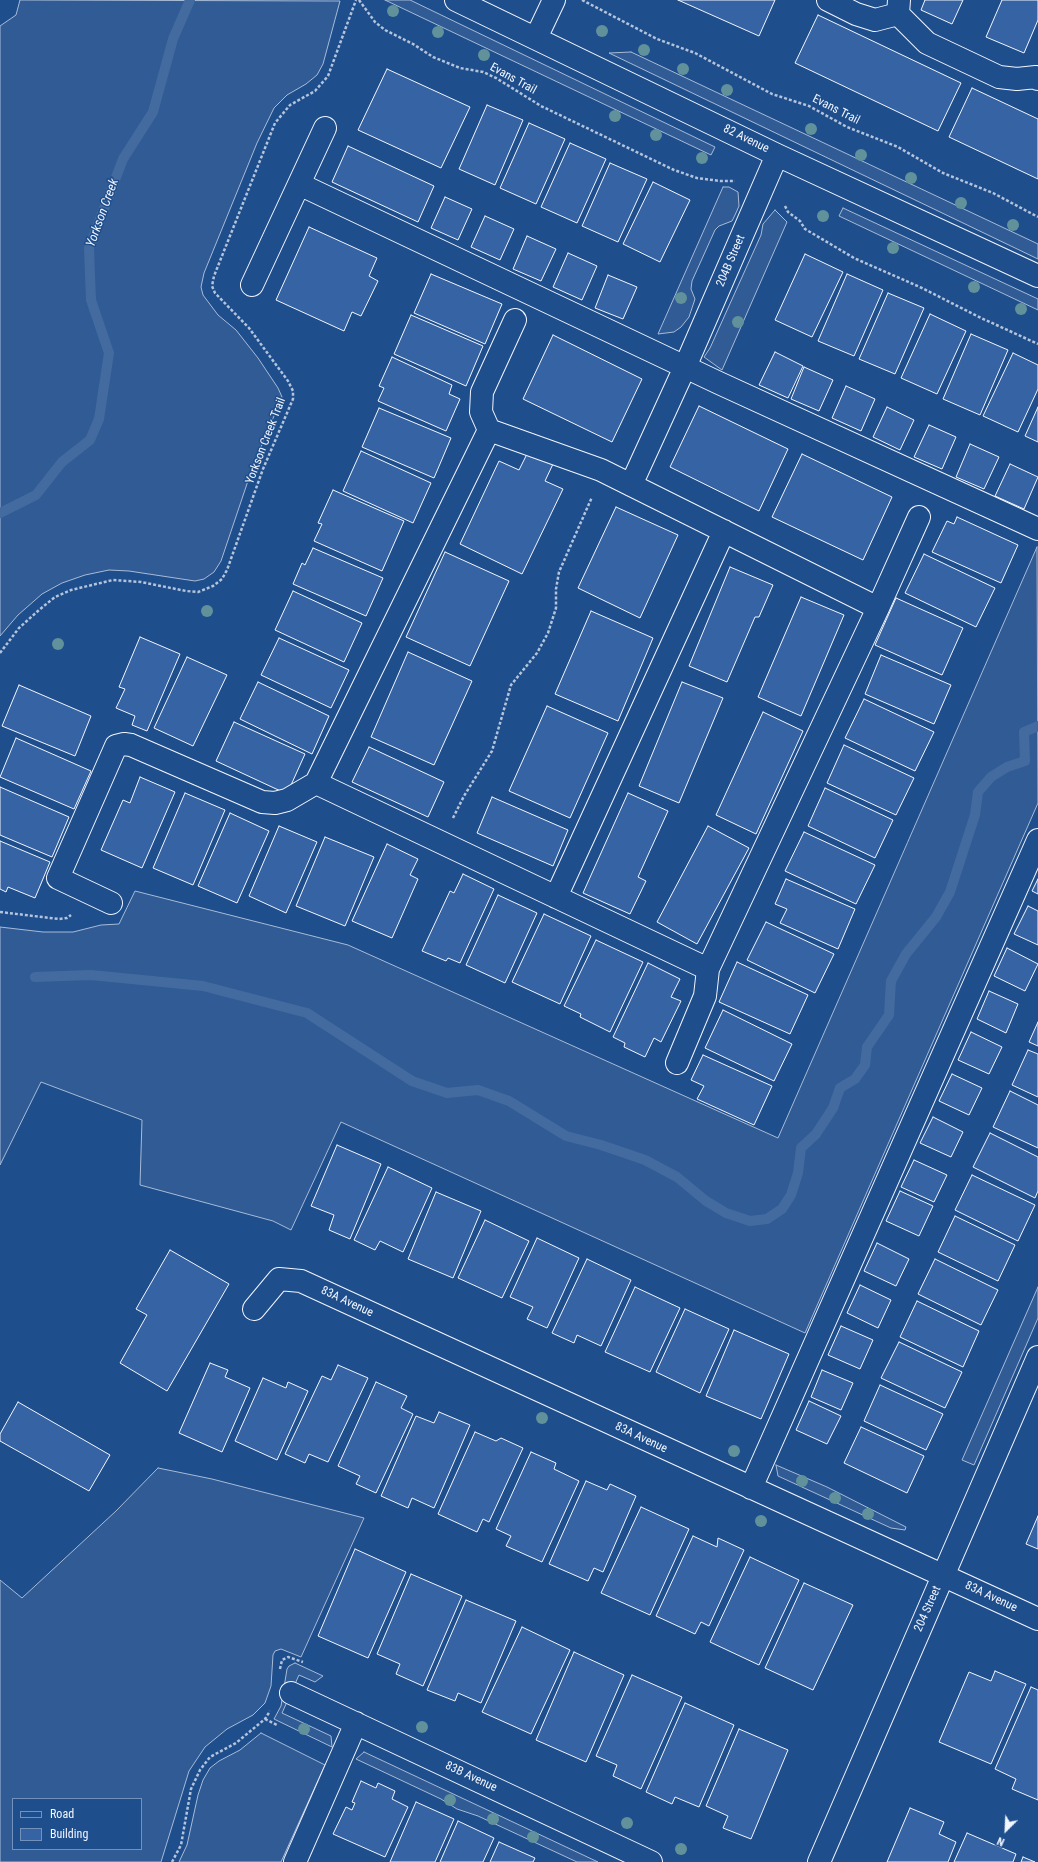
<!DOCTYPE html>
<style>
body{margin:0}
#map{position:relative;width:1038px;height:1862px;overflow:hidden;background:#1f4e8c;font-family:"Roboto Condensed",sans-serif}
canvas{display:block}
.legend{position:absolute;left:12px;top:1798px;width:130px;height:52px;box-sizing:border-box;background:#1f4e8c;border:1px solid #7391ba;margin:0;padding:5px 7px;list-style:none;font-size:12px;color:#f2f6ff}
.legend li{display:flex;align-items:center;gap:8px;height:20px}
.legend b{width:20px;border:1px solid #7391ba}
.north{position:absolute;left:986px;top:1810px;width:40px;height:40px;-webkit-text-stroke:3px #1f4e8c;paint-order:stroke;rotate:204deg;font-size:11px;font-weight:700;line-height:16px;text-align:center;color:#f2f6ff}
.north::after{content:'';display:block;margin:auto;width:14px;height:18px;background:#f2f6ff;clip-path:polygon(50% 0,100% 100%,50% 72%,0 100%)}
</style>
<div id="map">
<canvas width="1038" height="1862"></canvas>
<ul class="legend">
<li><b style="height:5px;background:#1f4e8c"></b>Road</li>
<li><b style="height:11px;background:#3563a3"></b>Building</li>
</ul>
<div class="north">N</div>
</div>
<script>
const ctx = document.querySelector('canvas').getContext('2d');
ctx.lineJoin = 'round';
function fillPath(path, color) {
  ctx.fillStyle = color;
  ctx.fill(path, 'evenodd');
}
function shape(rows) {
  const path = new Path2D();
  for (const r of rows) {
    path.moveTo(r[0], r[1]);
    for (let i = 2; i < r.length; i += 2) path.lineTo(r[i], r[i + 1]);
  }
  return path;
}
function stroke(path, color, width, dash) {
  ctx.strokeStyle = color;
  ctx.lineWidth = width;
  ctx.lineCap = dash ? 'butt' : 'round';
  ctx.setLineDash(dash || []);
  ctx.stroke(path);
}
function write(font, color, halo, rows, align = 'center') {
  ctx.font = font + ' "Roboto Condensed",sans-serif';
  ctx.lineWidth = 3;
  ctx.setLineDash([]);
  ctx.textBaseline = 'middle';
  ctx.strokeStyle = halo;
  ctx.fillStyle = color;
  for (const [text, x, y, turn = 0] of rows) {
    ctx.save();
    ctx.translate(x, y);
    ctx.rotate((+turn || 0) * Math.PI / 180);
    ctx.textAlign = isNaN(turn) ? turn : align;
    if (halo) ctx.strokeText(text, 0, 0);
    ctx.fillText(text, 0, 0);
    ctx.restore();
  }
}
const built = shape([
 [20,0,340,1,323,64,317,75,306,84,287,95,274,108,257,143,204,273,201,287,203,295,218,315,236,330,258,358,278,388,282,397,253,466,221,561,214,572,204,579,195,581,129,571,109,570,85,575,62,583,42,594,18,615,0,636,0,26,16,15,20,0],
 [385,0,410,0,715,147,711,155,385,0],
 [631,52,1038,244,1038,259,609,53,631,52],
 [723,187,729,187,738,192,739,206,735,215,732,221,719,226,715,230,692,281,691,289,695,299,689,317,681,327,674,332,658,334,723,187],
 [843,208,1038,299,1038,310,839,216,843,208],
 [775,210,787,222,722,370,704,357,710,348,761,235,763,224,775,210],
 [1037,547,1038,803,805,1333,341,1122,291,1230,273,1221,140,1185,142,1120,41,1082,0,1165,0,927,43,932,73,932,101,925,119,924,135,891,348,945,778,1138,1037,547],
 [1038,1287,1038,1318,974,1465,962,1460,1038,1287],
 [776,1465,827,1487,906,1527,905,1530,891,1528,778,1476,776,1465],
 [158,1468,212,1479,364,1518,301,1657,281,1649,275,1651,273,1655,271,1686,265,1703,253,1715,227,1729,205,1747,189,1771,161,1862,0,1862,0,1580,22,1598,116,1511,158,1468],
 [13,1799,141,1799,141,1849,13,1849,13,1799],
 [295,1663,323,1676,315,1682,299,1675,282,1713,331,1736,332,1747,274,1719,281,1706,287,1669,289,1666,295,1663],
 [261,1733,325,1765,281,1862,179,1862,187,1845,198,1795,203,1780,210,1768,219,1761,240,1750,261,1733],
 [364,1752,598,1862,577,1862,478,1816,457,1809,441,1799,356,1759,364,1752]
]);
fillPath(built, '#305b95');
stroke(built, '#a8bbd7', 1);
stroke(shape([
 [0,513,36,495,62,462,90,440,99,419,109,353,91,300,89,248,123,159,153,112,173,39,190,0],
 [35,977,91,975,203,986,307,1013,412,1081,447,1093,478,1090,509,1101,566,1136,601,1145,645,1160,677,1177,706,1201,726,1213,750,1221,767,1219,782,1209,791,1195,798,1173,801,1148,816,1134,833,1108,840,1088,855,1079,865,1065,867,1047,889,1015,891,981,906,954,936,917,950,892,975,815,978,792,991,777,1007,767,1025,761,1024,732,1038,726]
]), '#446ba0', 10);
const building = shape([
 [678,0,775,0,759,36,678,0],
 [925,0,963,0,952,24,921,10,925,0],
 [1002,0,1038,0,1038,20,1024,53,986,37,1002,0],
 [818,15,961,83,938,131,795,63,818,15],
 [387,69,470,107,441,168,358,130,387,69],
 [972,88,1038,119,1038,179,949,137,972,88],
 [487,105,523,120,495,185,459,169,487,105],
 [529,123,565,139,536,204,500,188,529,123],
 [570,143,606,159,577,223,541,207,570,143],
 [348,146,434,186,418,222,332,182,348,146],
 [610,163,647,179,618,242,582,226,610,163],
 [653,182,690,200,660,262,623,244,653,182],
 [445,197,472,209,458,240,431,228,445,197],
 [485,216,514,229,500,260,471,247,485,216],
 [309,227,377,258,369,276,378,281,361,316,352,312,344,331,276,300,309,227],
 [527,236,556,249,541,281,513,269,527,236],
 [568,253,597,266,582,300,553,287,568,253],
 [805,254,843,272,812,337,775,320,805,254],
 [431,274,502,304,485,344,414,313,431,274],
 [847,274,883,290,854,356,818,341,847,274],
 [608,275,637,287,623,319,595,308,608,275],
 [888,293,924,308,895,374,859,359,888,293],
 [930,314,966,331,937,394,901,378,930,314],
 [411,315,483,346,466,386,394,354,411,315],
 [971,334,1008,350,980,415,943,399,971,334],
 [553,335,642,379,612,442,523,399,553,335],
 [775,352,803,366,788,398,759,385,775,352],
 [1013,353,1038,365,1038,389,1018,432,983,416,1013,353],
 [392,357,452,385,449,394,460,399,446,431,378,401,384,388,379,386,392,357],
 [804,367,833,380,819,411,791,399,804,367],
 [846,386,875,399,861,431,832,418,846,386],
 [699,406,788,449,759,511,670,467,699,406],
 [887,407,914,420,900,450,873,437,887,407],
 [1038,407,1038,442,1025,436,1038,407],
 [379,408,451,438,434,478,362,447,379,408],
 [929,425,956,437,942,469,914,457,929,425],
 [970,444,999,457,984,489,956,477,970,444],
 [361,451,431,483,413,523,343,491,361,451],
 [528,452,553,464,545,481,563,489,522,574,460,544,499,461,519,470,528,452],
 [802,454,892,497,863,560,772,517,802,454],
 [1010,464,1038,477,1024,509,995,496,1010,464],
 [333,490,404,521,382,571,314,541,322,524,318,523,333,490],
 [616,507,678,535,640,618,578,588,616,507],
 [957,517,1018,545,1001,583,932,552,947,521,954,524,957,517],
 [313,548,383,578,366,616,293,584,302,563,305,565,313,548],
 [445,552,509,581,470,666,406,637,445,552],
 [924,554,995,588,976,627,905,593,924,554],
 [730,567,773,585,759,617,755,617,727,682,689,666,730,567],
 [293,591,362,623,344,662,275,630,293,591],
 [801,597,844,615,801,716,758,697,801,597],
 [896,598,963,628,942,675,875,645,896,598],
 [591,611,653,638,618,721,555,694,591,611],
 [140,637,180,654,147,731,132,725,135,716,116,708,125,689,119,687,140,637],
 [279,638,349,670,331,708,261,675,279,638],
 [408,652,472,681,434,765,371,737,408,652],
 [881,655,951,685,934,724,865,694,881,655],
 [187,657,227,675,193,746,154,728,187,657],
 [258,682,329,716,312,754,240,719,258,682],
 [682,682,723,698,679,803,639,786,682,682],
 [19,685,91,716,75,756,2,726,19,685],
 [864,699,934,732,915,771,845,738,864,699],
 [547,706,608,733,570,818,509,791,547,706],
 [763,712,803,731,756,834,716,815,763,712],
 [234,722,305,754,287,794,216,761,234,722],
 [16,738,91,771,74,809,0,777,16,738],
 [844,745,914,778,896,815,827,783,844,745],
 [369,747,444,782,428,817,352,782,369,747],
 [140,777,175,792,142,868,101,850,123,800,130,803,140,777],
 [0,787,69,817,52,857,0,835,0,787],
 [825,788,893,820,875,858,808,826,825,788],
 [185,793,225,810,193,885,153,868,185,793],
 [628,793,668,811,638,877,646,881,630,914,583,893,628,793],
 [492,797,568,830,553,866,477,833,492,797],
 [230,813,269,831,237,903,198,886,230,813],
 [279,826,317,842,286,913,249,896,279,826],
 [708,826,749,848,697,944,657,922,708,826],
 [804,832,875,865,856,904,785,871,804,832],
 [325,837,374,857,345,926,296,906,325,837],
 [0,841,50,862,35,898,8,887,6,892,0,889,0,841],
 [387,844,418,859,410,875,418,879,392,938,352,921,387,844],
 [463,874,494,889,460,963,448,958,446,961,422,951,450,891,454,893,463,874],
 [786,879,855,909,838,949,780,923,787,909,775,904,786,879],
 [1038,879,1038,894,1032,891,1038,879],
 [498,895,537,913,505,983,466,965,498,895],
 [1028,906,1038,911,1038,945,1014,934,1028,906],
 [544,914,591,936,560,1004,512,982,544,914],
 [766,922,834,954,815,993,747,960,766,922],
 [596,940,643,962,610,1032,580,1017,581,1014,564,1006,596,940],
 [1007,948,1038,964,1025,991,994,976,1007,948],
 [737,962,808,995,790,1034,719,1002,737,962],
 [648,963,680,979,671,997,681,1001,661,1042,654,1038,645,1057,624,1047,625,1043,613,1037,648,963],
 [989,991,1018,1004,1006,1033,977,1019,989,991],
 [723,1010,792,1044,774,1081,705,1048,723,1010],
 [1038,1022,1038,1046,1029,1042,1038,1022],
 [971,1032,1002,1047,989,1074,958,1060,971,1032],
 [1028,1050,1038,1054,1038,1097,1012,1085,1028,1050],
 [703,1055,772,1086,754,1125,697,1099,704,1086,691,1080,703,1055],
 [952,1074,982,1088,969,1115,939,1101,952,1074],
 [1010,1091,1038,1105,1038,1148,993,1127,1010,1091],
 [933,1117,963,1132,951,1157,920,1143,933,1117],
 [990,1133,1038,1157,1038,1191,1035,1198,973,1167,990,1133],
 [337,1145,381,1164,350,1239,329,1230,334,1215,311,1206,337,1145],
 [914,1160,947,1175,934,1202,901,1187,914,1160],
 [388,1167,432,1188,403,1252,380,1241,375,1250,354,1240,388,1167],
 [972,1175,1035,1205,1018,1241,955,1210,972,1175],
 [900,1191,933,1206,919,1236,886,1221,900,1191],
 [436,1192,481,1211,453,1278,408,1259,436,1192],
 [955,1216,1015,1245,998,1281,938,1252,955,1216],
 [485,1220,529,1241,502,1298,458,1278,485,1220],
 [537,1238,579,1258,547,1328,527,1319,533,1307,510,1297,537,1238],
 [877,1243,909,1259,896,1286,864,1271,877,1243],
 [170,1250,229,1284,167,1391,120,1363,147,1315,136,1309,170,1250],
 [587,1259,631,1280,601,1346,577,1335,574,1343,552,1333,587,1259],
 [935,1259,998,1290,981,1325,918,1294,935,1259],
 [860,1285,891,1300,878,1328,847,1313,860,1285],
 [635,1287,680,1308,650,1372,605,1352,635,1287],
 [917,1301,979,1331,963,1367,900,1337,917,1301],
 [685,1309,729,1329,700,1393,656,1372,685,1309],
 [841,1326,873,1340,860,1369,828,1355,841,1326],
 [734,1330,789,1354,761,1419,706,1396,734,1330],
 [899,1342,962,1372,945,1408,881,1378,899,1342],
 [210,1363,228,1370,225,1377,250,1388,222,1452,179,1433,210,1363],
 [338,1365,368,1378,328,1462,309,1454,305,1463,285,1454,322,1376,331,1380,338,1365],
 [822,1370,853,1383,841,1410,811,1397,822,1370],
 [263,1378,286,1388,288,1382,308,1391,277,1460,235,1441,263,1378],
 [376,1382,407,1396,401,1408,413,1414,376,1493,356,1484,360,1476,338,1466,376,1382],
 [880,1385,943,1414,926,1450,864,1421,880,1385],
 [809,1401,841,1416,827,1444,796,1430,809,1401],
 [18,1402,110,1455,89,1491,0,1441,0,1434,18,1402],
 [439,1412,470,1425,434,1508,412,1498,408,1508,381,1496,416,1416,434,1423,439,1412],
 [861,1427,924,1456,907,1493,844,1463,861,1427],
 [475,1432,496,1441,501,1438,523,1448,489,1522,483,1519,477,1532,438,1514,475,1432],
 [531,1452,556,1463,554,1469,579,1481,542,1562,506,1546,511,1536,496,1529,531,1452],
 [586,1481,607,1490,610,1484,636,1496,603,1572,594,1568,588,1581,549,1564,586,1481],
 [641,1507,689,1529,650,1615,601,1593,641,1507],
 [1038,1516,1038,1549,1026,1544,1038,1516],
 [693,1536,717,1547,718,1538,744,1550,709,1626,701,1622,695,1634,656,1616,693,1536],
 [355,1549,406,1572,368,1658,318,1636,355,1549],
 [750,1557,799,1580,759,1665,710,1642,750,1557],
 [411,1574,462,1596,423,1686,396,1674,400,1664,377,1654,411,1574],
 [804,1583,853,1605,813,1690,765,1668,804,1583],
 [466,1600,516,1621,481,1703,458,1693,455,1701,427,1690,466,1600],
 [522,1627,570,1650,531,1734,482,1712,522,1627],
 [574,1652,624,1675,586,1762,536,1740,574,1652],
 [995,1671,1026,1684,991,1764,939,1742,969,1672,991,1681,995,1671],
 [632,1675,682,1697,641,1789,613,1776,617,1765,596,1756,632,1675],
 [1031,1687,1038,1690,1038,1800,1012,1789,1016,1779,995,1769,1031,1687],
 [685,1703,734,1725,699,1807,675,1797,672,1804,646,1792,685,1703],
 [739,1729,788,1750,751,1839,723,1828,728,1816,706,1806,739,1729],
 [361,1781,376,1788,378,1783,395,1791,392,1799,408,1807,385,1857,333,1834,346,1807,352,1810,355,1803,352,1802,361,1781],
 [416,1802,454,1819,435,1862,390,1862,416,1802],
 [910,1808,944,1822,939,1834,956,1842,948,1862,887,1862,910,1808],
 [458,1821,494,1838,483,1862,440,1862,458,1821],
 [967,1833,1016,1854,1013,1862,954,1862,967,1833],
 [499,1842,535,1858,533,1862,490,1862,499,1842],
 [1023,1857,1035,1862,1021,1862,1023,1857]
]);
fillPath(building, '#3563a3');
stroke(building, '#f2f6ff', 1);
const minor = shape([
 [456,0,777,155,1038,276],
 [828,0,856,14,875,20,898,14],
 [899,0,898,14,927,43,999,77,1017,79,1036,77,1038,79],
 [536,38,554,0],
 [299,184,325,128],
 [252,285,299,184,719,383,1038,529],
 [515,320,482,392,481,412,489,430,316,783,708,969,878,608,919,517],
 [489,430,601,470,878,608],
 [631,485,685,367,777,155],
 [556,897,724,531],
 [111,903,58,878,116,746,124,744,131,745,262,802,275,803,287,800,316,783],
 [677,1063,705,996,708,969],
 [254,1309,279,1279,301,1281,1038,1619],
 [751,1488,1038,840],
 [291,1693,651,1862],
 [295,1862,356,1723],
 [819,1862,1038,1357]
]);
stroke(minor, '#f2f6ff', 24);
stroke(shape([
 [359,0,375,22,385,30,413,44,433,57,460,68,483,72,496,78,541,106,674,170,697,178,720,181,735,181],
 [582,0,657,39,695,53,772,94,809,106,847,127,898,147,943,173,993,193,1038,217],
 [785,206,788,212,800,221,805,229,854,258,922,288,979,317,1038,344],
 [0,653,19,628,39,610,55,597,71,590,113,580,141,582,186,591,198,592,213,586,222,579,227,570,263,469,293,399,293,391,288,381,249,328,215,293,212,286,214,276,275,123,290,105,315,91,328,76,356,0],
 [453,818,464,796,492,751,511,685,537,653,548,633,556,608,556,589,559,572,592,497],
 [0,912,59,919,67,918,71,915],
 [280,1669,282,1660,288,1657,303,1662],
 [265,1719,277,1725],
 [172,1862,181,1845,191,1789,200,1770,210,1757,236,1743,265,1719,270,1711]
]), '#b3c4dc', 2.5, [3, 2]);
stroke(minor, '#1f4e8c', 22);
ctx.fillStyle = '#61919a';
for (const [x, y] of [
 [393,11],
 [602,31],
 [438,32],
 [644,50],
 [484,55],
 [683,69],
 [727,90],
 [615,116],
 [811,129],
 [656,135],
 [861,155],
 [702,158],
 [911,178],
 [961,203],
 [823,216],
 [1013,225],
 [893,248],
 [974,287],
 [681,298],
 [1021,309],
 [738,322],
 [207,611],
 [58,644],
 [542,1418],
 [734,1451],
 [802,1481],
 [835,1498],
 [868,1514],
 [761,1521],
 [422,1727],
 [304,1729],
 [450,1800],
 [493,1819],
 [627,1823],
 [533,1837],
 [681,1849]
]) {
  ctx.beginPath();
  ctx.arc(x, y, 6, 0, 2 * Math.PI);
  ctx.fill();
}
write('12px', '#f2f6ff', '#1f4e8c', [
 ["Evans Trail",513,79,29],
 ["Evans Trail",836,110,27],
 ["82 Avenue",746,139,26],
 ["204B Street",731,261,-67],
 ["Yorkson Creek Trail",266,441,-69],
 ["83A Avenue",347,1302,25],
 ["83A Avenue",641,1438,25],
 ["83A Avenue",991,1597,25],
 ["204 Street",928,1609,-66],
 ["83B Avenue",471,1777,25]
]);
write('italic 13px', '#f2f6ff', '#1f4e8c', [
 ["Yorkson Creek",103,213,-70]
]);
</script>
